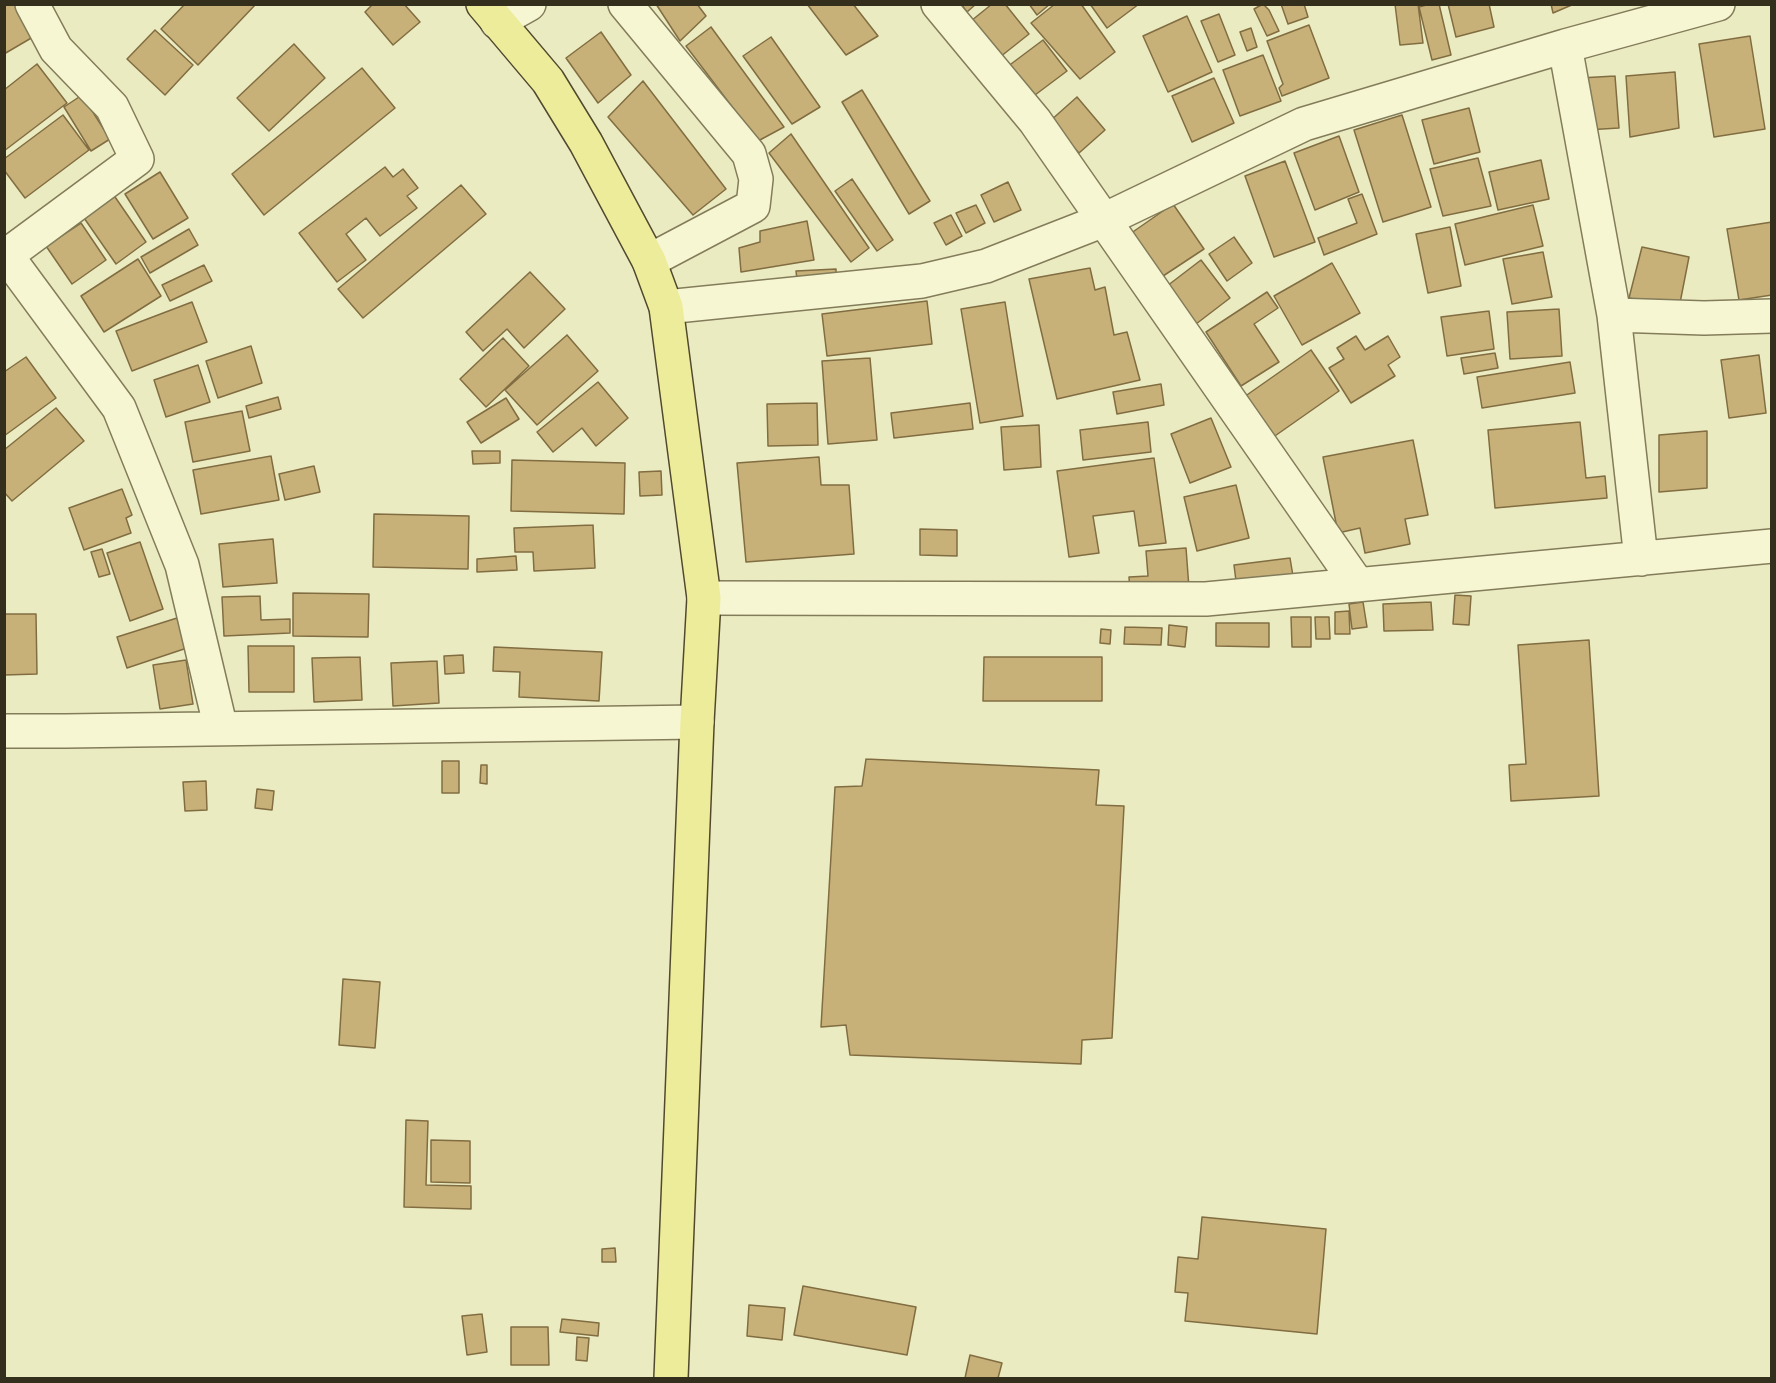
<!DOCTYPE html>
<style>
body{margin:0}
#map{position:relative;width:1776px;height:1383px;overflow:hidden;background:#ebebc1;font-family:"Playfair Display",serif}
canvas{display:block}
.frame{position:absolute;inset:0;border:6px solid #342f1d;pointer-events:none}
</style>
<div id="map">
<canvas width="1776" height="1383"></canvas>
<div class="frame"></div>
</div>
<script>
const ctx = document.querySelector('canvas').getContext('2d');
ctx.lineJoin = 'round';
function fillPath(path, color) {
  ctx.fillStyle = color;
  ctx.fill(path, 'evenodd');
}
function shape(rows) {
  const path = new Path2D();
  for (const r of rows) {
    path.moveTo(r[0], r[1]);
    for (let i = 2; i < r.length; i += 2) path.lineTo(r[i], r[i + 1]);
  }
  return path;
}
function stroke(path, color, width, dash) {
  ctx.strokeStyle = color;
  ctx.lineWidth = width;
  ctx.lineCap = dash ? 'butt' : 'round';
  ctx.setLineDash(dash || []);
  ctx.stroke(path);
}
const building = shape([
 [4,4,14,4,33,37,4,54,4,4],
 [185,4,256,4,198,65,161,29,185,4],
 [373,4,404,4,420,22,393,45,365,12,373,4],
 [656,4,697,4,706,16,680,41,656,4],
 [807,4,853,4,878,36,846,55,807,4],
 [961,4,976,4,967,12,961,4],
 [992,4,1005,4,1029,34,995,61,966,25,992,4],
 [1029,4,1050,4,1037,15,1029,4],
 [1055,4,1081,4,1115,52,1080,79,1031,23,1055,4],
 [1090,4,1139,4,1107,28,1090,4],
 [1263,4,1269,10,1279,31,1267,36,1254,9,1263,4],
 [1281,4,1304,4,1308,17,1288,24,1281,4],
 [1395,4,1418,4,1423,43,1400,45,1395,4],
 [1430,4,1439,4,1451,55,1432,60,1419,7,1430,4],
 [1448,4,1489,4,1494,27,1456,37,1448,4],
 [1551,4,1574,4,1553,13,1551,4],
 [1219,14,1235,55,1218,62,1201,21,1219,14],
 [1187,16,1212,72,1168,92,1143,36,1187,16],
 [1309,25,1329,78,1282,96,1279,88,1283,84,1267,41,1309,25],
 [711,27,784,127,758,141,686,46,711,27],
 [1251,28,1257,47,1247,51,1240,32,1251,28],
 [155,30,193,65,165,95,127,59,155,30],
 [601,32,631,75,598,103,566,58,601,32],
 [1750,36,1765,129,1714,137,1699,44,1750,36],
 [771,37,820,107,792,124,743,56,771,37],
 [1043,40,1067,71,1027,101,1003,70,1043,40],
 [294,44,325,78,269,131,237,98,294,44],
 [1263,55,1281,101,1240,116,1223,70,1263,55],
 [37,64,67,103,4,151,4,90,37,64],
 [362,68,395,108,264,215,232,174,362,68],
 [1675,72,1679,128,1630,137,1626,76,1675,72],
 [1615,76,1619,128,1586,130,1580,78,1615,76],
 [1214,78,1234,123,1192,142,1172,96,1214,78],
 [643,81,726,189,693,215,608,117,643,81],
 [862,90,930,201,909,214,842,102,862,90],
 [82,95,110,139,91,151,64,107,82,95],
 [1077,97,1105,130,1079,153,1050,121,1077,97],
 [1469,108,1480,152,1434,164,1422,120,1469,108],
 [63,115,89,150,25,198,4,170,4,159,63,115],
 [1402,115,1431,207,1383,222,1354,130,1402,115],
 [791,134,869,248,851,262,769,153,791,134],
 [1339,136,1359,192,1315,210,1294,153,1339,136],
 [1478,158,1491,206,1443,216,1430,169,1478,158],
 [1541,160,1549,199,1498,210,1489,172,1541,160],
 [1285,161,1315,242,1274,257,1245,176,1285,161],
 [385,167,393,177,403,169,418,188,407,196,417,208,380,236,366,218,346,234,366,260,337,282,299,233,385,167],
 [160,172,188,218,153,239,125,194,160,172],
 [852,179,893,240,877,251,835,191,852,179],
 [1008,182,1021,210,994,222,981,195,1008,182],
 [461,185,486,214,363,318,338,289,461,185],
 [113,194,146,242,116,264,82,215,113,194],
 [1362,194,1377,234,1324,255,1318,238,1357,223,1348,199,1362,194],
 [1173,204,1204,249,1157,280,1127,236,1173,204],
 [976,205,985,223,966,233,956,213,976,205],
 [1533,205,1543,246,1465,265,1455,224,1533,205],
 [951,215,962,236,946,245,934,223,951,215],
 [807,221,814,260,741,272,739,248,760,242,760,231,807,221],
 [1772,222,1772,295,1739,300,1727,229,1772,222],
 [81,223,106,260,72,284,46,246,81,223],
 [1450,227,1461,286,1428,293,1416,234,1450,227],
 [189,229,198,245,150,273,141,257,189,229],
 [1234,237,1252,263,1227,281,1209,254,1234,237],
 [1642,247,1689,257,1679,308,1629,298,1642,247],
 [1543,252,1552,297,1512,304,1503,259,1543,252],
 [138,259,161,296,104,332,81,296,138,259],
 [1201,260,1230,298,1196,324,1167,286,1201,260],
 [1332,263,1360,313,1302,345,1274,296,1332,263],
 [204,265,212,281,170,301,162,285,204,265],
 [1090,268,1095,290,1105,287,1114,335,1127,332,1140,380,1057,399,1029,279,1090,268],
 [836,269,836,287,798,289,796,271,836,269],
 [530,272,565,309,524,348,507,329,483,351,466,332,530,272],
 [1267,292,1278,308,1254,324,1279,362,1241,386,1206,332,1267,292],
 [927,301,932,344,827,356,822,314,927,301],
 [192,302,207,342,132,371,116,331,192,302],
 [1005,302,1023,416,980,423,961,309,1005,302],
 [1559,309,1562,356,1510,359,1507,312,1559,309],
 [1489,311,1494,349,1447,356,1441,317,1489,311],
 [567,335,598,371,537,425,505,390,567,335],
 [1356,336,1365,350,1388,336,1400,357,1388,365,1395,376,1351,403,1329,368,1344,359,1337,348,1356,336],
 [503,338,529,366,486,407,460,379,503,338],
 [251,346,262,383,218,398,206,361,251,346],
 [1311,350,1339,391,1272,438,1244,397,1311,350],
 [1495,353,1498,368,1464,374,1461,358,1495,353],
 [1759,355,1766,413,1729,418,1721,360,1759,355],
 [26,357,56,398,4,436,4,372,26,357],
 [870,358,877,440,828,444,822,361,870,358],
 [1570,362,1575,393,1482,408,1477,377,1570,362],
 [198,365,210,402,166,417,154,380,198,365],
 [598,382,628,418,596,446,582,428,553,452,537,432,598,382],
 [1161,384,1164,405,1117,414,1113,392,1161,384],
 [278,397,281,409,249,418,246,406,278,397],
 [506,398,519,419,481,443,467,422,506,398],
 [817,403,818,445,768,446,767,404,817,403],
 [970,403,973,429,894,438,891,413,970,403],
 [56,408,84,441,12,501,4,492,4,450,56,408],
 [242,411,250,451,193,462,185,422,242,411],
 [1211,418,1231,467,1190,483,1171,434,1211,418],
 [1148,422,1151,452,1083,460,1080,430,1148,422],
 [1580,422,1586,478,1605,476,1607,498,1495,508,1488,430,1580,422],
 [1039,425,1041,467,1004,470,1001,427,1039,425],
 [1707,431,1707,488,1659,492,1659,435,1707,431],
 [1413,440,1428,515,1405,519,1410,544,1365,553,1360,528,1338,533,1323,457,1413,440],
 [472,451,500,451,500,463,473,464,472,451],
 [271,456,279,500,201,514,193,470,271,456],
 [819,457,821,485,849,485,854,554,746,562,737,463,819,457],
 [1154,458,1166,543,1139,546,1134,511,1093,516,1099,553,1069,557,1057,471,1154,458],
 [512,460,625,463,624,514,511,511,512,460],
 [314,466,320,492,285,500,279,474,314,466],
 [661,471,662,495,640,496,639,472,661,471],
 [1236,485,1249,538,1197,551,1184,497,1236,485],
 [122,489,132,515,126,518,131,533,84,550,69,508,122,489],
 [374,514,469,516,468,569,373,567,374,514],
 [593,525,595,568,534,571,533,552,515,552,514,528,593,525],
 [920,529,957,530,957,556,920,555,920,529],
 [273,539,277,583,223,587,219,544,273,539],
 [140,542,163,609,130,621,107,553,140,542],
 [1186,548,1189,588,1130,592,1129,577,1148,576,1146,551,1186,548],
 [102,549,110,574,99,577,91,552,102,549],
 [516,556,517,570,477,572,477,559,516,556],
 [1290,558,1294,582,1237,589,1234,565,1290,558],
 [293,593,369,594,368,637,293,636,293,593],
 [1455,595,1471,596,1469,625,1453,624,1455,595],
 [260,596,261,620,290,619,290,633,224,636,222,597,260,596],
 [1363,602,1367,627,1352,629,1349,604,1363,602],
 [1431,602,1433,630,1384,631,1383,604,1431,602],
 [1349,611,1350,634,1335,634,1335,612,1349,611],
 [4,614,36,614,37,674,4,675,4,614],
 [1291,617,1311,617,1311,647,1292,647,1291,617],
 [1315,617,1329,617,1330,639,1316,639,1315,617],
 [177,618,187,648,127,668,117,637,177,618],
 [1216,623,1269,623,1269,647,1216,646,1216,623],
 [1169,625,1187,627,1185,647,1168,645,1169,625],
 [1125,627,1162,628,1161,645,1124,644,1125,627],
 [1101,629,1111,630,1110,644,1100,643,1101,629],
 [1589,640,1599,796,1511,801,1509,765,1526,764,1518,645,1589,640],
 [248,646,294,646,294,692,249,692,248,646],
 [494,647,602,652,599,701,519,697,520,672,493,671,494,647],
 [463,655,464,673,445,674,444,656,463,655],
 [360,657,362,700,314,702,312,658,360,657],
 [984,657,1102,657,1102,701,983,701,984,657],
 [186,660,193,704,160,709,153,665,186,660],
 [437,661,439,703,393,706,391,663,437,661],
 [866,759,1099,770,1096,805,1124,806,1112,1038,1082,1040,1081,1064,850,1055,846,1025,821,1027,835,787,862,786,866,759],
 [442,761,459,761,459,793,442,793,442,761],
 [481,765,487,765,487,784,480,783,481,765],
 [206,781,207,810,185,811,183,782,206,781],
 [257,789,274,791,272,810,255,808,257,789],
 [343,979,380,982,375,1048,339,1045,343,979],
 [406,1120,428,1121,426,1185,471,1186,471,1209,404,1207,406,1120],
 [431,1140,470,1141,470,1183,431,1182,431,1140],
 [1202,1217,1326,1229,1317,1334,1185,1321,1188,1293,1175,1292,1178,1257,1198,1259,1202,1217],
 [615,1248,616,1262,602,1262,602,1249,615,1248],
 [803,1286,916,1307,907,1355,794,1335,803,1286],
 [749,1305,785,1308,782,1340,747,1336,749,1305],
 [482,1314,487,1352,467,1355,462,1316,482,1314],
 [562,1319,599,1323,598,1336,560,1332,562,1319],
 [511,1327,548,1327,549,1365,511,1365,511,1327],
 [577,1337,589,1338,587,1361,576,1360,577,1337],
 [970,1355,1002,1363,998,1378,965,1378,970,1355]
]);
fillPath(building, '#c7b179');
stroke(building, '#816d41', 1.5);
const minor = shape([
 [625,4,749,154,756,179,753,206,649,261],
 [938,4,1035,121,1358,585],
 [497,22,529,4],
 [1565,46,1614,315,1641,559],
 [4,252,119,408,182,565,221,729],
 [7,255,137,159,112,107,56,49,32,4],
 [666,307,922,281,986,266,1104,220,1304,124,1565,46,1718,4],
 [1614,315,1704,318,1772,316],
 [704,598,1206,599,1772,546],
 [4,731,66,731,697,722]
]);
const major = shape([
 [483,4,548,81,586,143,649,261,666,307,704,598,697,722,671,1378]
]);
stroke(minor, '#837c5a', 36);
stroke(major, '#51492e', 36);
stroke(minor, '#f6f6d3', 33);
stroke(major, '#edec9a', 33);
</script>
